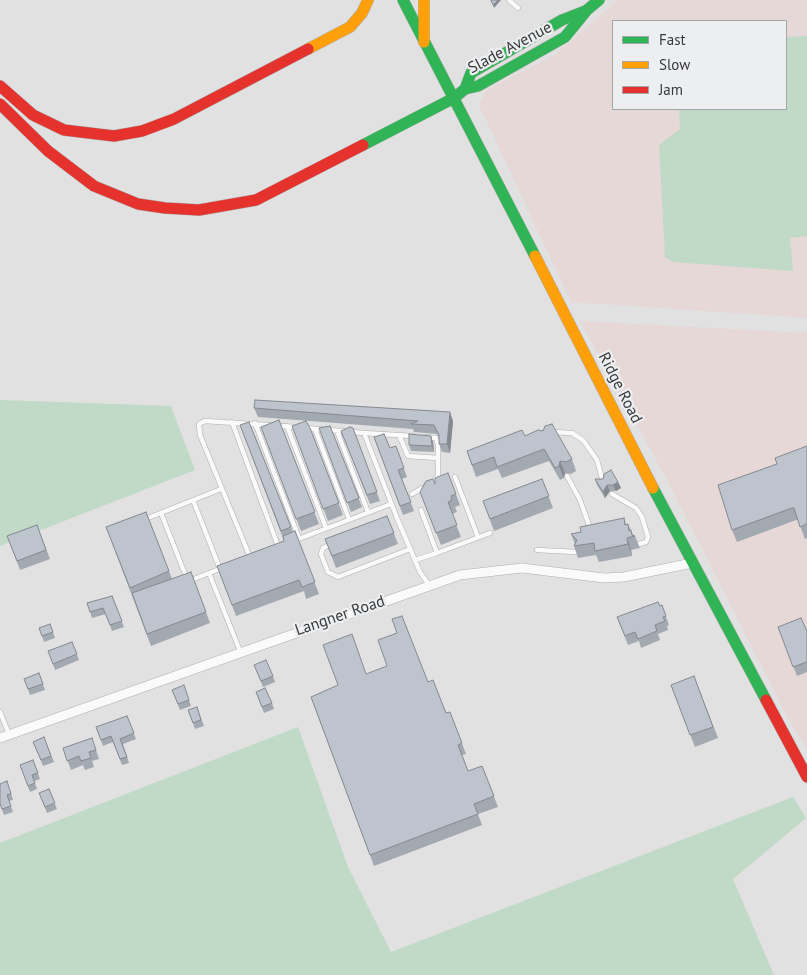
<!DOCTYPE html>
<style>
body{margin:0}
#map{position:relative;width:807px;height:975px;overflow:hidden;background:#e1e1e2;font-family:"PT Sans",sans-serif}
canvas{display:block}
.legend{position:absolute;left:612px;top:20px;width:175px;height:90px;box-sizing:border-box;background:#edeef0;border:1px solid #a5a6a7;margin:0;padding:6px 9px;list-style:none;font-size:15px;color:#38393a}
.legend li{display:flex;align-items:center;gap:10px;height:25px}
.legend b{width:25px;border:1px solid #a5a6a7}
</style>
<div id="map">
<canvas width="807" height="975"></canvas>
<ul class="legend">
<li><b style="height:6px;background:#30b455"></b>Fast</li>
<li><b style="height:6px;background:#ff9f0a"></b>Slow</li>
<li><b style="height:6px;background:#e5322d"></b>Jam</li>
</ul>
</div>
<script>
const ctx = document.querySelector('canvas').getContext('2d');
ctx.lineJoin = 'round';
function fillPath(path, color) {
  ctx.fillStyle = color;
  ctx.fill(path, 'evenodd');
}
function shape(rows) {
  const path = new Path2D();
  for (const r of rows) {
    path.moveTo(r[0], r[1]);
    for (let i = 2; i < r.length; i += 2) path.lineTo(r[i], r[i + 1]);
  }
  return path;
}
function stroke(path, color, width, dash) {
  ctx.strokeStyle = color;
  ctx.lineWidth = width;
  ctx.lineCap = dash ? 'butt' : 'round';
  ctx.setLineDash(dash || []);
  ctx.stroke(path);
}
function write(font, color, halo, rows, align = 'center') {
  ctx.font = font + ' "PT Sans",sans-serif';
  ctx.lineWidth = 4.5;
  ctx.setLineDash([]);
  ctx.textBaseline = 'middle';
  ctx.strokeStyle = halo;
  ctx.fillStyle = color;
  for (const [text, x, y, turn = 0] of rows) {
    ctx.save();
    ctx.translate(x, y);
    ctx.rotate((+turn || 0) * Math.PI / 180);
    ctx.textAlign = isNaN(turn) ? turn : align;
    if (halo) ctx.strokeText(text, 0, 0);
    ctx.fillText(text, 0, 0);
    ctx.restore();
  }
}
fillPath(shape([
 [618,0,807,0,807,318,571,302,479,105,486,90,556,54],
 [613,21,786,21,786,109,613,109],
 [580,321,807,333,807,749,789,720,666,478]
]), '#e6d8d6');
fillPath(shape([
 [807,36,807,236,790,238,793,271,673,262,665,257,659,145,680,129,679,109,786,109,786,37],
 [0,400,171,406,195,470,0,546],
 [298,727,348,867,391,952,793,797,806,818,733,879,774,975,0,975,0,843]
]), '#c0dac7');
const lane = shape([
 [509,0,518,8],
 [232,422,278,546],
 [255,423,299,538],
 [287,426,326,528],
 [306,428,364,433],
 [315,429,349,519],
 [337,431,368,512],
 [552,432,572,433,583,440,597,460,603,482],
 [399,435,408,456,438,458],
 [413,436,364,433,397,518,420,572,429,585],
 [425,437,436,438,438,445,438,476,434,481],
 [567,476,580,500,590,528],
 [455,477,478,537],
 [412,494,428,485],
 [612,494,636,508,642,517,648,537,646,542,639,544],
 [193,500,220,569],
 [161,513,187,579],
 [143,520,221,489],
 [293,541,391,504],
 [333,543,323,548,321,554,328,572,338,577,410,549],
 [537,550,577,552],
 [437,553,490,533],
 [250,557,200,435,199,424,205,421,296,427],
 [415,560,437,553,421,510],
 [222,568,209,573,240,651],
 [189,581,209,573],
 [0,712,9,734]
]);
const street = shape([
 [0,738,460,575,522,568,604,578,624,577,692,563]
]);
const fast = shape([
 [403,0,535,256],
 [465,89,471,73,562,20,585,11],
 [454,98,465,89,478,86,565,37,587,10,599,0],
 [363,145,454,98],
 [653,488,766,700]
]);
const slow = shape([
 [424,0,424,42],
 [308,49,350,27,362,13,368,0],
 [535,256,653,488]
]);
const jam = shape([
 [0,86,33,115,64,130,114,136,142,131,174,119,308,49],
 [0,104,48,151,94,186,138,204,165,208,199,210,256,200,363,145],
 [766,700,807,777]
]);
stroke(lane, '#aeaeaf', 5.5);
stroke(street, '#aeaeaf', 10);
stroke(fast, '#aeaeaf', 12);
stroke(slow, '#aeaeaf', 12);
stroke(jam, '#aeaeaf', 12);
stroke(lane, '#fafafb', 4.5);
stroke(street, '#fafafb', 9);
stroke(fast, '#30b455', 11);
stroke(slow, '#ff9f0a', 11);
stroke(jam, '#e5322d', 11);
fillPath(shape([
 [254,408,453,421,450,453,442,452,439,444,439,438,437,434,414,432,413,429,258,417],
 [279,420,319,524,301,531,261,427],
 [249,422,293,532,295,531,319,594,306,599,304,591,236,616,217,566,284,541,240,425],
 [292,426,310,428,343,515,328,521],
 [330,426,362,507,351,512,319,428],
 [353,428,380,501,370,504,341,431],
 [525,436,572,459,576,471,571,474,565,473,564,478,560,480,549,461,502,478,498,469,476,477,467,451],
 [374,437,390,448,396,446,407,477,402,479,414,511,403,515],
 [433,442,434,452,411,451,409,445],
 [807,446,807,538,805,539,798,520,796,520,737,542,732,530,777,464],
 [448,473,460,505,455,507,457,512,452,514,461,537,441,545,420,492,435,484],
 [542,479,553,508,494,531,483,501],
 [595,479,618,482,621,488,616,491,610,491,605,498,597,485],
 [146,512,172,579,191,572,210,623,151,646,106,527],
 [387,516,398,544,336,568,325,539],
 [624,518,626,524,628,524,633,535,635,536,640,548,631,550,632,556,599,562,596,555,578,558,574,546,575,544,571,534,581,532],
 [37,525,50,559,20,570,7,536],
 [112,596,124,627,112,631,106,614,92,618,87,603],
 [662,605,669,625,667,626,668,630,658,634,660,640,641,648,639,641,628,645,617,617],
 [50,624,55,638,44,642,39,628],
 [778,627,807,631,807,672,797,676],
 [72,642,79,660,55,670,48,651],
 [254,665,273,676,275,682,263,687],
 [39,673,45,690,30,695,24,679],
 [366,674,428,682,446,713,450,712,466,754,462,755,468,771,482,766,498,807,478,814,482,825,374,866,311,697],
 [694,676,718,738,695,747,671,685],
 [184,685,191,706,180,710,172,690],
 [256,692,272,703,274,709,264,713],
 [197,707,204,726,195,729,188,710],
 [127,716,136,739,123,744,129,763,122,765,113,742,103,746,96,727],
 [44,737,54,762,43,766,33,742],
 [92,738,99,759,92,761,94,767,85,770,83,765,71,770,63,748],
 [33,760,40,779,34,781,37,789,30,792,20,765],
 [7,781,13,800,9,801,13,812,4,815,0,804],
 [49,789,57,809,47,813,39,793]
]), '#a3a9b0');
fillPath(shape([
 [498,0,501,0,494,8,493,5],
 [450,412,453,421,450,453,447,444],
 [431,436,433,442,434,452,432,446],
 [560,461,565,473,564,478,559,466],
 [618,482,621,488,616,491,613,485],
 [607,485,610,491,605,498,603,492],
 [627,538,631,550,632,556,628,544]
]), '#858990');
const building = shape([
 [491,0,498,0,493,5,491,0],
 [255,400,450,412,447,444,439,444,439,435,434,425,411,424,418,421,254,408,255,400],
 [279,420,315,512,296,519,261,427,279,420],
 [306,421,310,428,339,503,323,509,292,426,306,421],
 [249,422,291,527,281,531,240,425,249,422],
 [552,424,572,459,566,462,560,461,559,466,555,468,544,449,497,467,494,457,472,465,467,451,522,430,525,436,538,430,543,431,545,426,552,424],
 [330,426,359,498,347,503,319,428,330,426],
 [350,427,353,428,377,492,367,495,341,431,350,427],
 [384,434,390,448,396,446,404,468,398,470,411,502,400,506,374,437,384,434],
 [409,434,431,436,432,446,409,445,409,434],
 [807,446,807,524,800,527,794,508,792,508,732,530,718,485,777,464,775,458,807,446],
 [611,470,618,482,613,485,607,485,603,492,595,479,603,479,604,474,611,470],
 [448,473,456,494,451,496,452,500,448,502,457,525,436,533,420,492,426,481,433,479,435,484,435,478,448,473],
 [542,479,549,496,490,519,483,501,542,479],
 [146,512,169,571,130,588,106,527,146,512],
 [387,516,394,533,332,556,325,539,387,516],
 [624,518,625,525,628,524,629,531,631,530,632,535,635,536,627,538,628,544,595,551,594,543,574,546,577,540,571,534,581,532,580,527,624,518],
 [37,525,46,550,17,561,7,536,37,525],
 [295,531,315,582,302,587,299,580,232,605,217,566,284,541,283,536,295,531],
 [191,572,206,612,147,634,132,593,191,572],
 [112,596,122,621,110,625,103,608,90,612,87,603,112,596],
 [658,602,660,606,662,605,666,616,663,617,665,621,655,625,657,631,638,639,635,632,625,636,617,617,658,602],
 [402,616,428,682,433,680,446,713,450,712,462,743,458,745,468,771,482,766,494,796,474,804,478,814,370,855,311,697,338,685,323,645,352,634,366,674,387,666,378,640,397,633,392,619,402,616],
 [801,618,807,631,807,662,793,667,778,627,801,618],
 [50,624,53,632,42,636,39,628,50,624],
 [72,642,77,654,53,664,48,651,72,642],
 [266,660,273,676,261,681,254,665,266,660],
 [39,673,43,684,28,689,24,679,39,673],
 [694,676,713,727,690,735,671,685,694,676],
 [184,685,189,700,178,704,172,690,184,685],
 [265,688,272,703,262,707,256,692,265,688],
 [197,707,201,720,193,723,188,710,197,707],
 [127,716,134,733,120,739,127,757,120,759,111,736,101,740,96,727,127,716],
 [44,737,51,756,41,760,33,742,44,737],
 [92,738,96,750,89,752,91,758,81,761,79,756,67,761,63,748,92,738],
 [33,760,38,773,32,775,35,783,28,786,20,765,33,760],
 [7,781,11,794,7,795,11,806,2,809,0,804,0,784,7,781],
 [49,789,55,803,45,807,39,793,49,789]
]);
fillPath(building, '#bec4cd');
stroke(building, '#858990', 1);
write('16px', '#38393a', '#edeef0', [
 ["Slade Avenue",510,48,-28],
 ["Ridge Road",620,388,63],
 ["Langner Road",340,616,-19]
]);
</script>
